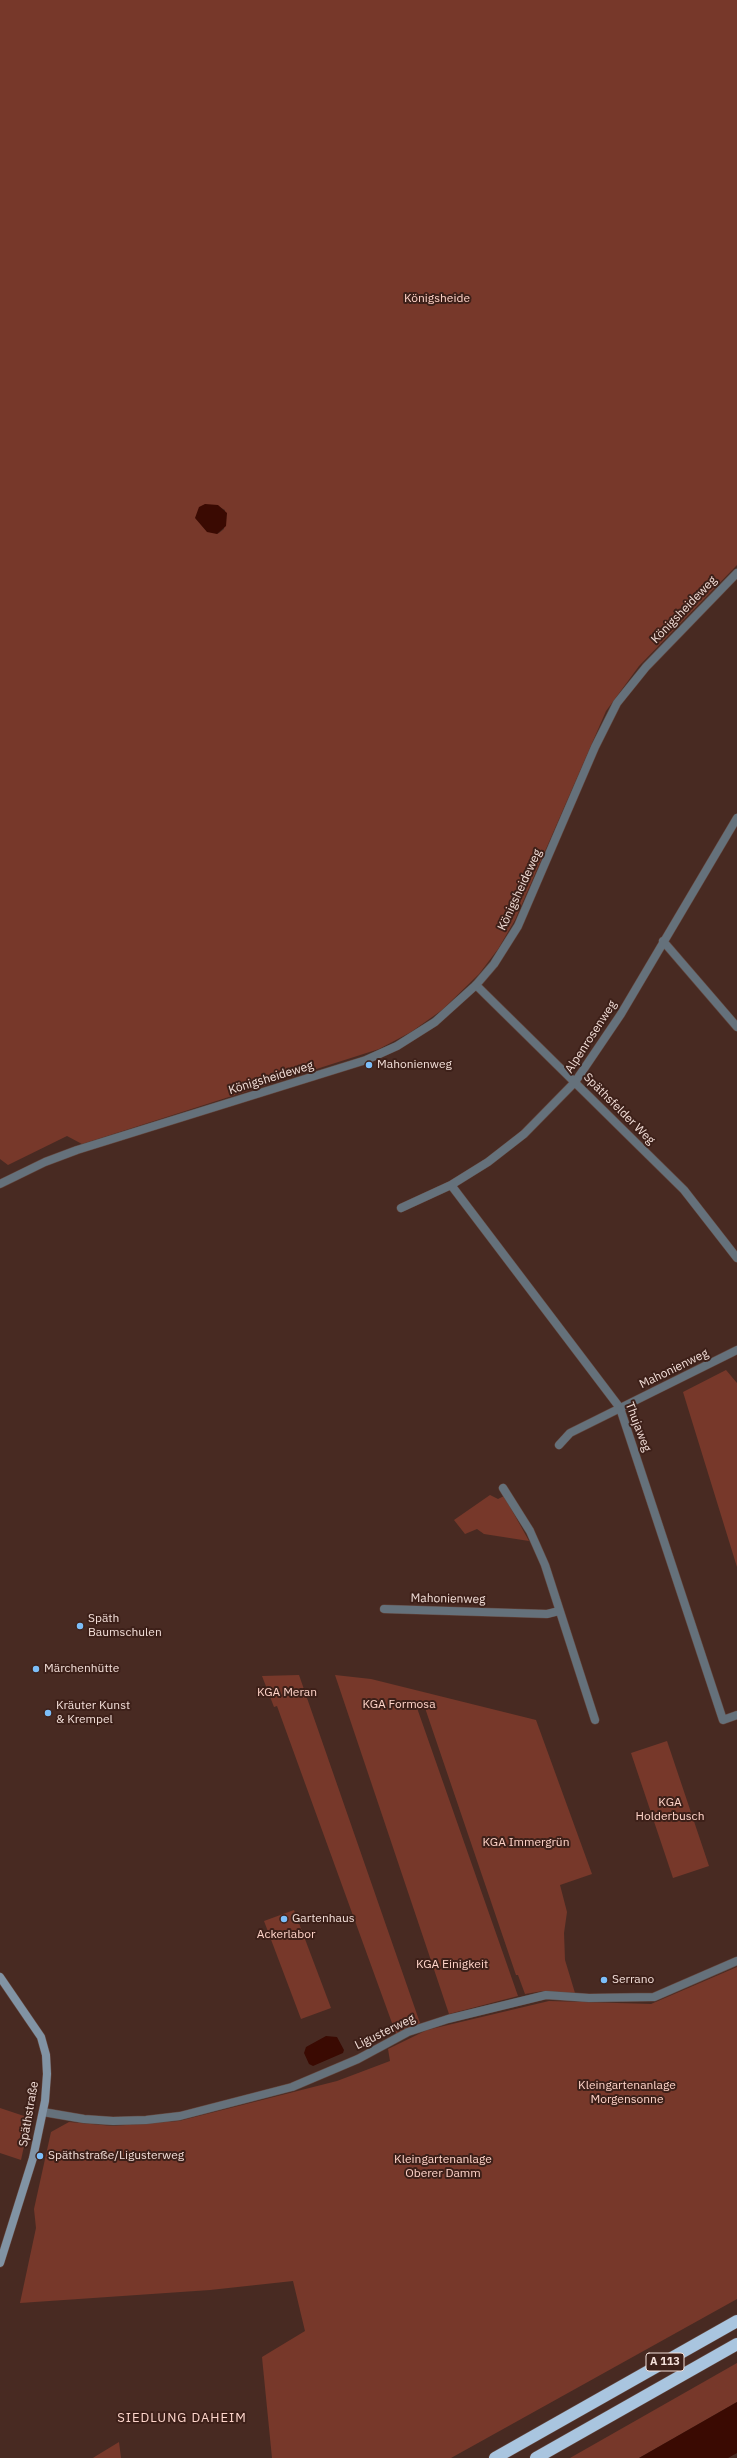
<!DOCTYPE html>
<meta charset="utf-8">
<style>
body{margin:0}
canvas{display:block;background:#482a22}
</style>
<canvas width="737" height="2458"></canvas>
<script>
const ctx = document.querySelector('canvas').getContext('2d');
ctx.lineJoin = 'round';
function fillPath(path, color) {
  ctx.fillStyle = color;
  ctx.fill(path, 'evenodd');
}
function shape(rows) {
  const path = new Path2D();
  for (const r of rows) {
    path.moveTo(r[0], r[1]);
    for (let i = 2; i < r.length; i += 2) path.lineTo(r[i], r[i + 1]);
  }
  return path;
}
function stroke(path, color, width, dash) {
  ctx.strokeStyle = color;
  ctx.lineWidth = width;
  ctx.lineCap = dash ? 'butt' : 'round';
  ctx.setLineDash(dash || []);
  ctx.stroke(path);
}
function write(font, color, halo, rows, align = 'center') {
  ctx.font = font + ' "IBM Plex Sans",sans-serif';
  ctx.lineWidth = 4;
  ctx.setLineDash([]);
  ctx.textBaseline = 'middle';
  ctx.strokeStyle = halo;
  ctx.fillStyle = color;
  for (const [text, x, y, turn = 0] of rows) {
    ctx.save();
    ctx.translate(x, y);
    ctx.rotate((+turn || 0) * Math.PI / 180);
    ctx.textAlign = isNaN(turn) ? turn : align;
    if (halo) ctx.strokeText(text, 0, 0);
    ctx.fillText(text, 0, 0);
    ctx.restore();
  }
}
fillPath(shape([
 [0,0,737,0,737,565,639,666,606,711,515,920,498,949,479,974,442,1010,411,1032,379,1049,82,1144,67,1136,8,1165,0,1159],
 [203,505,216,505,225,510,224,529,219,533,217,534],
 [726,1370,737,1383,737,1567,683,1392],
 [490,1495,498,1499,504,1496,529,1541,484,1534,477,1529,465,1534,454,1520],
 [299,1675,420,2023,396,2034,277,1706,274,1707,262,1676],
 [335,1675,371,1679,536,1720,592,1874,560,1885,567,1912,564,1933,565,1960,575,1993,543,1991,525,1994,518,1975,516,1975,424,1705,417,1708,518,1996,449,2014],
 [667,1741,709,1866,673,1878,631,1753],
 [294,1910,331,2008,301,2019,264,1921],
 [737,1967,737,2299,451,2458,272,2458,262,2357,305,2331,293,2281,210,2290,20,2303,36,2228,34,2209,51,2132,69,2122,113,2126,179,2121,337,2081,390,2061,388,2049,427,2030,549,2001,651,2004],
 [0,2108,30,2118,21,2160,0,2153],
 [737,2363,737,2402,639,2458,570,2458],
 [119,2442,121,2458,93,2458,96,2456]
]), '#77382a');
fillPath(shape([
 [205,504,218,505,227,513,226,526,217,534,207,532,195,518,199,507],
 [326,2036,337,2037,344,2050,343,2053,313,2066,309,2064,304,2053,306,2047],
 [737,2402,737,2453,728,2458,639,2458]
]), '#3a0a02');
const minor = shape([
 [663,941,737,1027],
 [476,985,684,1190,737,1258],
 [451,1185,620,1408,723,1720,737,1715],
 [401,1208,451,1185,488,1162,524,1134,575,1082,621,1014,737,818],
 [559,1445,570,1433,737,1350],
 [503,1488,530,1531,545,1565,595,1720],
 [384,1609,547,1614,559,1611],
 [43,2112,84,2119,113,2121,146,2120,180,2116,292,2087,358,2059,408,2032,448,2019,546,1995,589,1998,654,1997,737,1961]
]);
const tertiary = shape([
 [0,1184,45,1162,77,1150,366,1060,397,1046,435,1022,476,985,494,964,518,926,595,747,617,703,646,667,737,573]
]);
const secondary = shape([
 [0,1977,41,2037,46,2055,47,2074,45,2101,33,2158,0,2263]
]);
const motorway = shape([
 [495,2458,737,2321],
 [536,2458,737,2344]
]);
stroke(minor, '#63473f', 9);
stroke(tertiary, '#63473f', 9);
stroke(secondary, '#63473f', 9);
stroke(motorway, '#63473f', 13);
stroke(minor, '#65717b', 8);
stroke(tertiary, '#65717b', 8);
stroke(secondary, '#8193a4', 8);
stroke(motorway, '#a9c5df', 12);
for (const [x, y, r, color] of [
 [369,1065,4,"#7cbef9"],
 [80,1626,4,"#7cbef9"],
 [36,1669,4,"#7cbef9"],
 [48,1713,4,"#7cbef9"],
 [284,1919,4,"#7cbef9"],
 [604,1980,4,"#7cbef9"],
 [40,2156,4,"#7cbef9"]
]) {
  const dot = new Path2D();
  dot.arc(x, y, r, 0, 2 * Math.PI);
  ctx.fillStyle = color;
  ctx.fill(dot);
  stroke(dot, '#3d2019', 1.5);
}
for (const [x, y, w] of [
 [665,2362,38]
]) {
  const box = new Path2D();
  box.roundRect(x - w / 2, y - 9, w, 18, 3);
  ctx.fillStyle = '#3d2019';
  ctx.fill(box);
  stroke(box, '#f3dfd9', 1);
}
write('bold 11px', '#f3dfd9', null, [
 ["A 113",665,2362]
]);
write('12px', '#ffd4c9', '#3d2019', [
 ["Königsheide",437,299],
 ["KGA Meran",287,1693],
 ["KGA Formosa",399,1705],
 ["KGA",670,1803],
 ["Holderbusch",670,1817],
 ["KGA Immergrün",526,1843],
 ["Ackerlabor",286,1935],
 ["KGA Einigkeit",452,1965],
 ["Kleingartenanlage",627,2086],
 ["Morgensonne",627,2100],
 ["Kleingartenanlage",443,2160],
 ["Oberer Damm",443,2174]
]);
write('12px', '#f3dfd9', '#3d2019', [
 ["Königsheideweg",684,610,-46],
 ["Königsheideweg",520,890,-65],
 ["Alpenrosenweg",591,1037,-57],
 ["Königsheideweg",271,1078,-17],
 ["Späthsfelder Weg",619,1109,45],
 ["Mahonienweg",674,1369,-26],
 ["Thujaweg",638,1427,69],
 ["Mahonienweg",448,1599,1],
 ["Ligusterweg",385,2032,-26],
 ["Späthstraße",29,2114,-80]
]);
write('12px', '#f3dfd9', '#3d2019', [
 ["Mahonienweg",377,1065],
 ["Späth",88,1619],
 ["Baumschulen",88,1633],
 ["Märchenhütte",44,1669],
 ["Kräuter Kunst",56,1706],
 ["& Krempel",56,1720],
 ["Gartenhaus",292,1919],
 ["Serrano",612,1980],
 ["Späthstraße/Ligusterweg",48,2156]
], 'left');
ctx.letterSpacing = '1px';
write('13px', '#fed6cc', '#3d2019', [
 ["SIEDLUNG DAHEIM",182,2418]
]);
ctx.letterSpacing = '0px';
</script>
